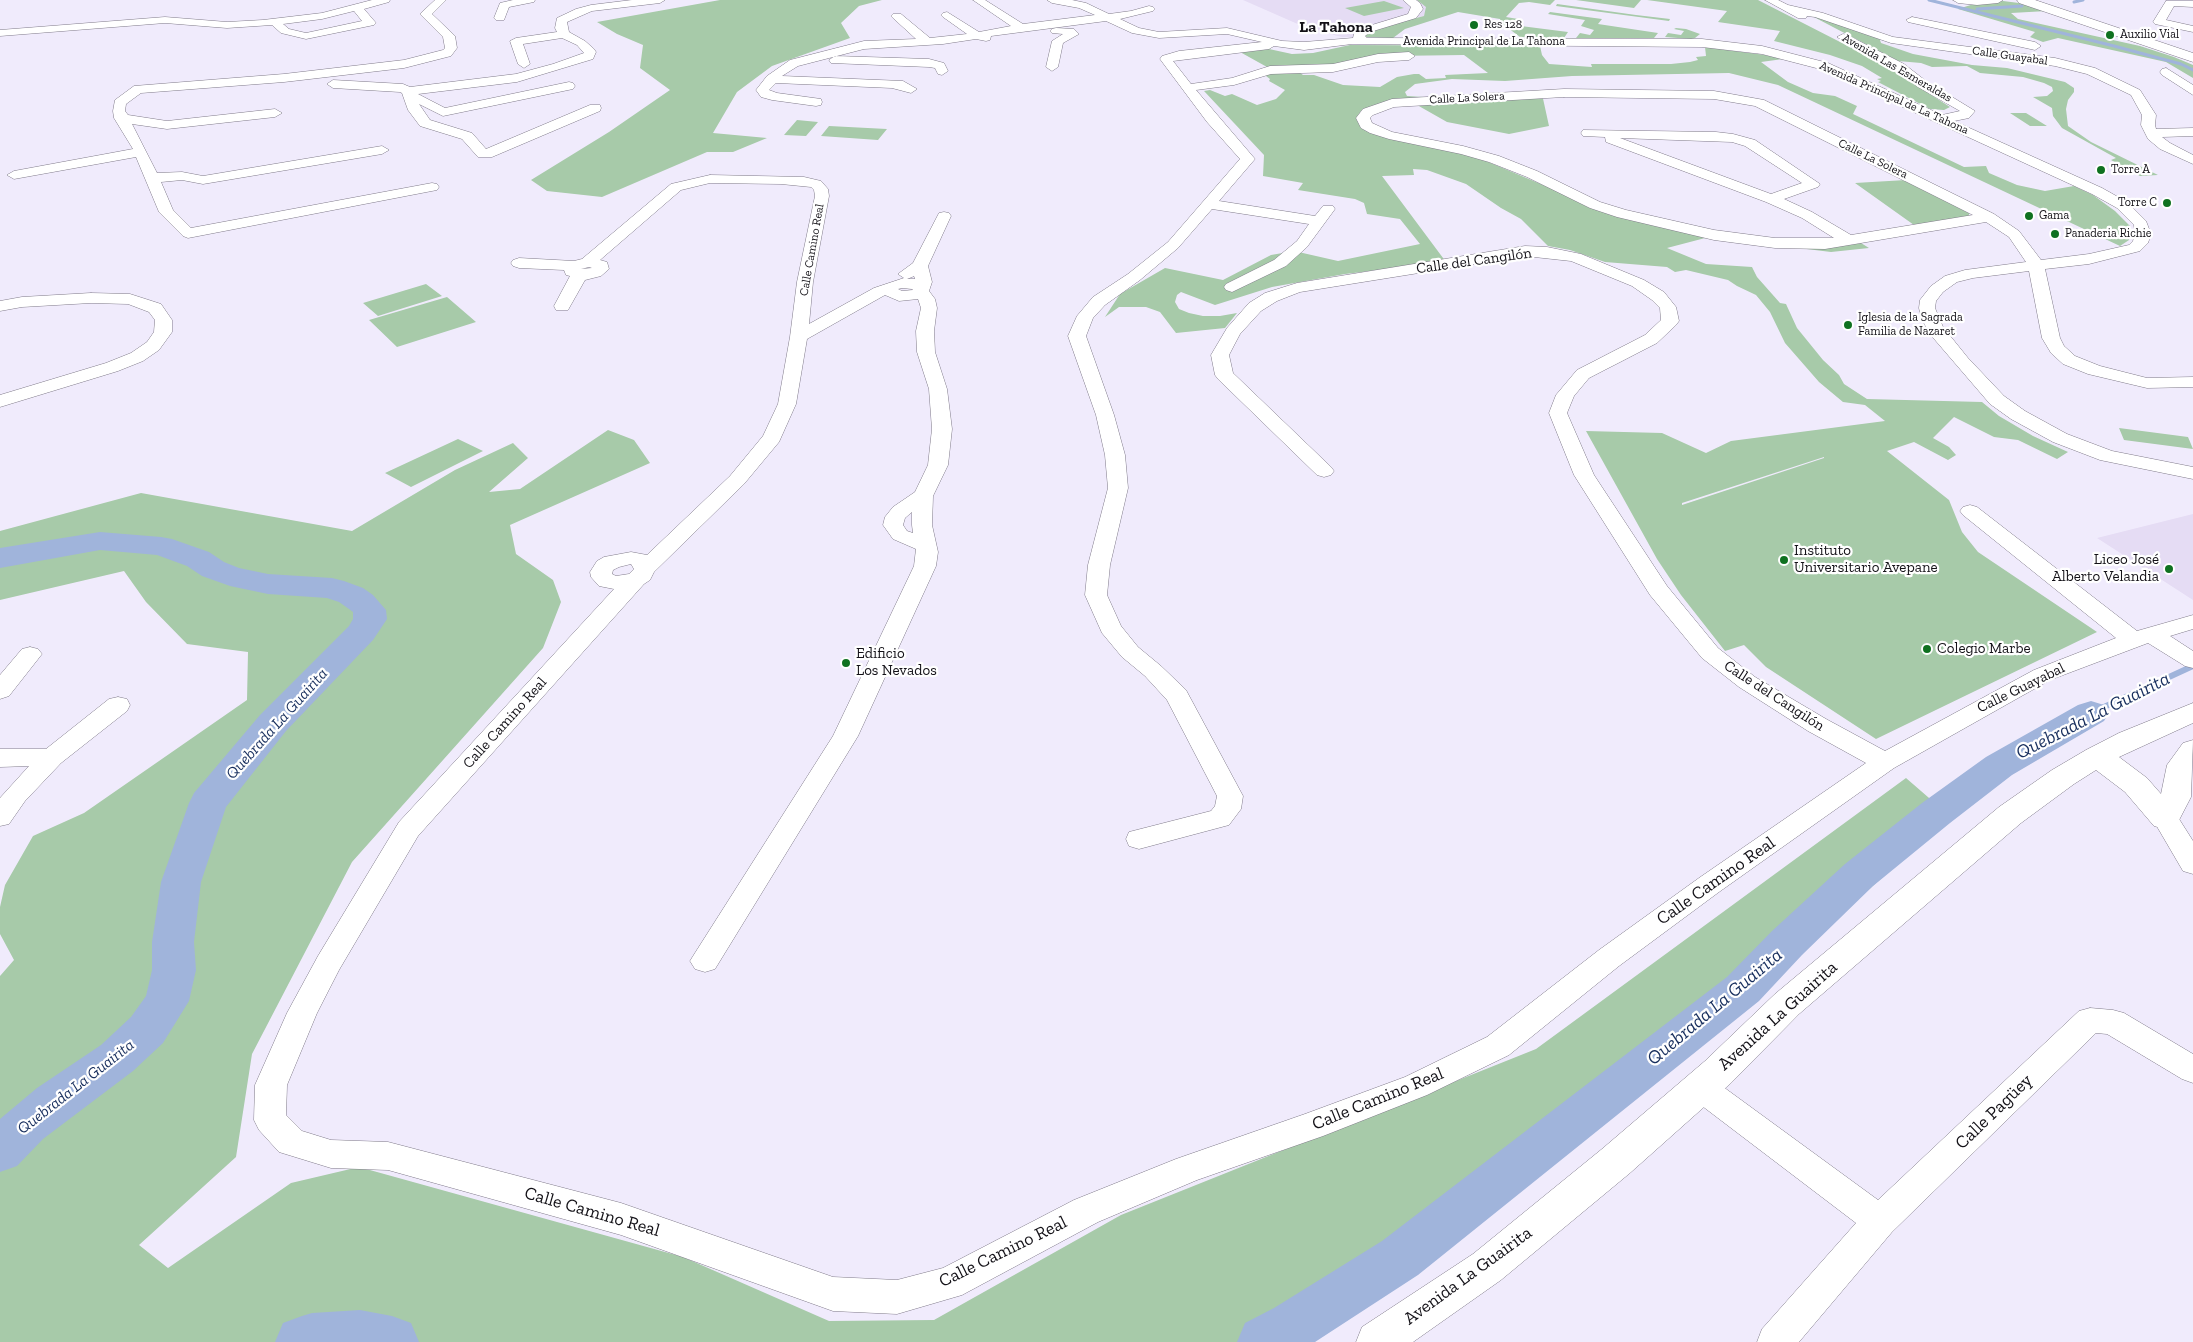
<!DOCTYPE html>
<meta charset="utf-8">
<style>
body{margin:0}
canvas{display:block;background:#f0ebfc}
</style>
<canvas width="2193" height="1342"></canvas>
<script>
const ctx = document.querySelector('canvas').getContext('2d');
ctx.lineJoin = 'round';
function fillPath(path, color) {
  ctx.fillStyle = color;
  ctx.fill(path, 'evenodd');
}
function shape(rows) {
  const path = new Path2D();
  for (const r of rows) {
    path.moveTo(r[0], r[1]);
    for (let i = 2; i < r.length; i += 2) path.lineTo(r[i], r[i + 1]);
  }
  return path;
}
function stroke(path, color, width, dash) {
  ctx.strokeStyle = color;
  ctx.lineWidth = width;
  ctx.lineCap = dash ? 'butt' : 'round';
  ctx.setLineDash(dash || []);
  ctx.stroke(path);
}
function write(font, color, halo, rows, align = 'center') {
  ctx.font = font + ' "Zilla Slab",serif';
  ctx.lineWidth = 4.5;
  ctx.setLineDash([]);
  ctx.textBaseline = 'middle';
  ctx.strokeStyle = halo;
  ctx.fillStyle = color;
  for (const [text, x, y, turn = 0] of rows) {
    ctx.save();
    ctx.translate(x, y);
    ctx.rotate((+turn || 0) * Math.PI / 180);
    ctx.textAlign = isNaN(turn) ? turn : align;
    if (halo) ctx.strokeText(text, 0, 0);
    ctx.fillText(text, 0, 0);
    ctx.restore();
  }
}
fillPath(shape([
 [1243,0,1417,0,1426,6,1426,11,1424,16,1382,27,1363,37,1342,37,1309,29],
 [2193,514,2193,600,2097,538]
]), '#e5dcf4');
fillPath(shape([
 [720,0,882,0,859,6,841,23,850,38,772,66,737,92,713,133,767,138,733,152,707,152,602,197,547,191,531,180,609,132,670,90,640,68,643,45,617,34,597,22],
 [1417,0,1555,0,1550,5,1529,2,1519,3,1506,17,1518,19,1513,25,1568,32,1564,38,1520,37,1500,22,1500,19,1458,12,1405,29,1393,38,1363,37,1364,34,1382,27,1424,16,1426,7],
 [1576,0,1641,0,1634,8],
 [1647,0,1758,0,1885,65,1950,107,1944,110,1930,109,1878,82,1881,81,1877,79,1882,78,1862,66,1830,55,1774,41,1780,31,1718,22,1727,11],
 [1384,1,1404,8,1364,16,1345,8],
 [2003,1,2019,3,2047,11,2011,13,2018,19,2140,46,2174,57,2193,65,2193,78,2166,62,2058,38,2043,42,2030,37,2035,32,1958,9,1977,3],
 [1557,4,1636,15,1670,19,1669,21,1556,6],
 [1550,12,1602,19,1598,24,1658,33,1654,38,1576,38,1580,33,1590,35,1594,30,1581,26,1585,20,1548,14],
 [1810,15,1879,37,1881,43,1913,54,1972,65,2007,68,2065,82,2074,88,2074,92,2068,100,2066,109,2068,126,2091,142,2158,175,2140,176,2111,160,2116,158,2062,128,2053,116,2052,108,2033,97,2047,96,2053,91,2052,87,2044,83,2023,77,1980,73,1967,66,1932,67,1921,63,1898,61],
 [1676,28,1686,29,1700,34,1695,38,1691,39,1665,37,1668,33,1681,35,1684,31,1674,29],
 [1350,45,1540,46,1542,55,1549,64,1592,67,1591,64,1671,64,1690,62,1698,60,1696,57,1706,56,1705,47,1765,55,1783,59,1761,62,1788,82,1813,93,1835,96,1857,106,1853,114,1964,167,1986,166,1989,173,2017,185,2045,191,2074,186,2093,195,2115,211,2130,226,2131,234,2129,240,2120,246,1778,85,1729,73,1572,76,1505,81,1452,79,1415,84,1405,92,1407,96,1441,98,1542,94,1549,126,1509,134,1447,122,1410,101,1369,107,1361,111,1358,116,1359,122,1486,161,1598,208,1709,236,1829,248,1861,243,1869,248,1831,252,1709,237,1667,248,1706,264,1752,267,1757,277,1780,303,1786,304,1797,328,1823,360,1839,375,1844,384,1867,399,1982,402,1999,416,2033,436,2068,452,2057,459,2018,440,1994,437,1954,417,1933,438,1949,447,1956,455,1948,460,1914,442,1887,451,1949,500,1962,532,1978,552,2097,632,1876,739,1766,667,1744,645,1725,651,1681,595,1657,559,1586,431,1662,433,1706,453,1731,441,1885,421,1865,405,1843,402,1819,382,1785,343,1770,312,1756,295,1737,286,1728,280,1686,270,1675,272,1667,267,1605,262,1570,250,1548,246,1521,219,1501,208,1466,184,1427,170,1413,169,1414,175,1382,176,1446,262,1345,274,1272,287,1215,305,1181,292,1177,295,1175,302,1179,309,1189,313,1203,316,1220,316,1237,313,1225,328,1176,333,1160,312,1146,307,1119,307,1105,317,1120,294,1165,268,1223,280,1271,255,1294,251,1338,261,1420,244,1400,219,1367,214,1364,203,1355,199,1298,190,1303,183,1263,176,1264,155,1204,91,1210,90,1225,96,1232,94,1257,105,1276,99,1285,90,1269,81,1270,79,1262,73,1299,72,1303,75,1314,75,1343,85,1380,87,1397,77,1414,74,1419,74,1426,79,1446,78,1445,75,1488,73,1464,55,1391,56,1344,65,1267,67,1240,52,1269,49,1292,54,1313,53],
 [1824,457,1824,458,1682,505,1682,503],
 [2010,113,2026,113,2047,126,2030,126],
 [797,120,818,122,806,136,784,135],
 [829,126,887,129,878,140,821,136],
 [1906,180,1969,213,1969,217,1914,225,1855,183],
 [426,284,442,296,378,316,363,303],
 [447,297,476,322,397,347,369,320],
 [2119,428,2188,437,2193,449,2124,440],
 [608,430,634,440,650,463,510,525,516,554,553,580,561,602,543,648,352,862,252,1054,236,1157,139,1245,168,1268,291,1183,359,1167,683,1257,829,1321,934,1320,1121,1215,1536,1049,1906,778,1951,817,1774,973,1530,1180,1394,1283,1293,1342,0,1342,0,976,14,960,0,934,0,907,5,885,33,836,84,813,247,700,248,652,187,644,146,602,124,571,0,600,0,531,141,493,352,531,455,470,513,443,528,458,489,492,520,489],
 [458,439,483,451,411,487,385,473]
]), '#a7caa9');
stroke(shape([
 [1929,0,2114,46,2181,64,2193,70],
 [2074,2,2083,0],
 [1977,9,2022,6]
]), '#a0b4db', 3);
stroke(shape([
 [2091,713,2193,666]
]), '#a0b4db', 6);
fillPath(shape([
 [100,532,161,537,172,539,209,552,224,562,239,568,268,574,332,578,344,581,363,588,373,595,386,610,387,619,373,640,286,731,226,807,201,882,194,942,196,970,189,1001,163,1043,133,1071,43,1139,17,1166,0,1172,0,1119,37,1088,101,1045,131,1017,146,996,152,970,152,942,161,882,189,803,194,793,260,715,349,626,353,619,353,612,349,609,339,602,327,598,268,594,230,586,202,576,187,566,157,555,100,550,0,568,0,548,100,532],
 [2091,701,2104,705,2109,713,2104,721,2012,775,1950,823,1873,886,1802,955,1759,1001,1418,1275,1315,1342,1237,1342,1245,1323,1274,1308,1382,1241,1727,977,1772,931,1845,864,1922,803,1986,757,2078,705,2091,701],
 [360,1310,392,1316,411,1323,419,1342,275,1342,283,1323,302,1316,312,1313,360,1310]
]), '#a0b4db');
const street = shape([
 [372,0,390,0,389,2,364,9,376,23,374,25,306,39,281,33,272,25,227,28,165,23,0,36,0,30,165,17,227,22,263,20,322,13,372,0],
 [354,11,362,21,306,33,289,29,283,24,322,19,354,11],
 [435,0,446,0,432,14,455,36,457,48,451,56,404,68,284,82,141,93,126,104,125,111,128,115,167,121,275,109,282,113,275,117,167,129,132,124,157,173,182,172,203,176,382,146,389,150,382,154,203,184,182,180,161,182,173,210,191,228,432,183,437,184,439,187,437,190,188,238,183,236,159,212,136,157,14,179,7,175,14,171,133,149,114,118,113,111,115,100,134,86,284,74,404,60,443,50,445,48,443,37,420,14,435,0],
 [513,0,535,0,534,2,509,7,504,20,496,20,494,18,500,3,513,0],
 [632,0,665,0,660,3,592,11,567,22,569,32,585,41,594,49,596,52,593,59,517,82,418,94,445,108,569,82,573,83,575,86,573,89,443,116,419,104,430,120,472,133,486,149,590,105,600,105,601,108,600,111,492,157,478,157,462,139,420,126,408,110,402,93,400,92,333,88,327,84,333,80,403,84,410,87,516,74,553,64,584,53,577,45,562,38,523,44,530,64,524,68,518,64,510,41,516,38,557,32,555,28,557,18,576,9,591,5,632,0],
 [973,0,985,0,1023,24,1095,15,1079,8,1052,3,1047,0,1072,0,1086,3,1109,14,1131,11,1149,6,1153,7,1155,9,1153,11,1120,19,1139,28,1159,32,1227,28,1282,41,1304,42,1353,38,1354,34,1362,28,1408,14,1411,7,1403,0,1416,0,1420,3,1423,9,1416,18,1370,32,1365,36,1367,38,1702,39,1762,46,1828,63,1942,115,1960,111,1918,87,1896,70,1837,37,1843,34,1847,35,1904,64,1926,81,1975,111,1969,118,1954,121,2102,188,2127,202,2146,221,2151,234,2148,243,2140,251,2089,264,2045,269,2060,338,2064,346,2075,356,2100,366,2147,378,2193,377,2193,387,2147,388,2088,374,2063,364,2051,353,2042,338,2029,271,1973,278,1957,282,1943,292,1936,301,1935,308,1943,327,1968,358,2004,396,2025,411,2067,434,2112,451,2193,467,2193,479,2100,460,2053,442,2011,419,1990,404,1929,333,1921,317,1919,308,1920,300,1931,286,1945,276,1965,270,2026,262,2009,237,1986,222,1825,249,1775,248,1714,240,1617,217,1590,208,1527,177,1489,162,1461,154,1389,139,1370,133,1361,128,1356,118,1363,109,1392,99,1564,89,1714,91,1764,100,1994,214,2019,231,2041,260,2089,254,2129,245,2133,241,2135,234,2134,225,2117,208,2092,194,1820,69,1762,54,1702,47,1352,44,1304,50,1274,46,1269,49,1173,61,1191,84,1232,78,1270,66,1333,64,1378,54,1409,52,1415,56,1409,60,1378,62,1333,72,1271,74,1234,85,1196,90,1255,159,1219,201,1315,216,1323,206,1333,206,1335,209,1307,247,1286,266,1232,292,1226,290,1224,287,1226,284,1274,260,1297,241,1309,224,1212,209,1178,248,1140,280,1105,305,1093,318,1086,336,1114,415,1125,455,1128,488,1110,565,1107,595,1121,626,1138,647,1161,666,1186,690,1243,796,1241,809,1229,825,1139,849,1129,846,1126,839,1129,832,1211,811,1215,806,1217,796,1167,700,1145,676,1122,657,1102,633,1085,595,1088,565,1108,488,1105,455,1096,415,1068,336,1077,316,1093,297,1128,274,1168,242,1240,159,1207,122,1160,59,1162,56,1179,51,1262,42,1227,34,1159,38,1132,33,1106,21,991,36,990,40,986,41,976,39,943,44,864,49,798,66,782,76,903,81,917,89,911,93,892,88,776,83,769,90,777,93,821,99,822,102,821,105,816,106,772,100,761,97,756,90,767,76,790,60,864,41,916,39,893,18,891,16,893,14,901,14,930,38,967,34,943,17,941,15,943,13,947,12,979,32,1011,26,973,0],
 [1564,97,1714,99,1755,106,1973,215,1851,235,1812,212,1784,199,1818,187,1820,184,1755,140,1733,134,1716,132,1583,130,1581,133,1583,136,1605,137,1606,142,1766,202,1802,218,1834,238,1775,238,1714,230,1626,210,1600,202,1537,171,1499,156,1463,146,1392,132,1372,123,1370,118,1373,115,1394,107,1564,97],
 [1620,138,1732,142,1745,146,1802,183,1771,194,1620,138],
 [1765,0,1778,0,1788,5,1823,13,1893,37,2055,58,2095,68,2140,90,2156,115,2155,125,2156,129,2193,128,2193,136,2162,137,2170,143,2193,155,2193,164,2160,149,2148,139,2141,125,2142,115,2131,95,2087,74,2055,66,1891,43,1815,17,1807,16,1806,18,1798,18,1765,0],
 [1953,0,2003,0,1998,3,1977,5,1958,3,1953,0],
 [2166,1,2193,1,2193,7,2174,6,2166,20,2193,26,2193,32,2155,24,2153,22,2166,1],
 [1912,17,2035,42,2041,46,2035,50,1908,22,1906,20,1912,17],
 [1056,28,1074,29,1079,34,1063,43,1058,67,1052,71,1046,67,1052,41,1063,34,1052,33,1050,31,1052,29,1056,28],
 [835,56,929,59,944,63,948,71,942,75,938,74,935,68,929,67,831,63,829,60,835,56],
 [2166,68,2193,85,2193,95,2162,75,2160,72,2162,69,2166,68],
 [710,175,804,177,821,181,828,189,829,196,813,282,809,324,874,288,904,278,898,274,913,263,939,213,944,212,949,213,951,216,928,266,932,282,929,291,935,299,937,308,934,331,935,352,947,389,952,429,948,465,933,496,932,525,938,552,936,566,858,736,715,969,705,972,695,969,690,961,695,953,833,736,914,566,916,549,893,539,883,525,885,517,893,507,915,492,928,465,932,429,929,389,917,352,916,331,921,308,918,299,899,301,885,295,807,339,796,404,779,442,744,484,654,572,650,580,644,584,418,836,339,970,317,1013,287,1085,286,1115,302,1131,331,1140,388,1142,621,1203,833,1277,897,1280,943,1268,1074,1200,1176,1159,1305,1114,1405,1077,1487,1037,1599,950,1699,878,1866,763,1808,731,1739,687,1702,658,1650,595,1574,475,1549,413,1556,395,1577,370,1645,335,1661,320,1660,308,1652,300,1632,286,1571,261,1525,256,1300,292,1277,301,1261,311,1240,334,1229,355,1233,373,1331,467,1334,471,1331,475,1324,477,1317,475,1218,379,1215,375,1211,355,1227,328,1249,303,1265,293,1297,283,1525,246,1547,247,1581,254,1644,280,1664,292,1676,307,1679,321,1676,325,1657,343,1589,378,1574,396,1567,413,1594,475,1667,586,1718,648,1755,677,1826,719,1885,751,2034,670,2116,638,1963,515,1960,511,1963,507,1970,505,1977,507,2137,631,2193,615,2193,629,2170,636,2193,651,2193,668,2185,666,2148,643,2050,680,1894,768,1719,892,1619,966,1509,1055,1427,1095,1323,1136,1197,1180,1098,1222,962,1295,897,1314,833,1311,621,1235,388,1170,331,1168,279,1152,259,1130,254,1120,255,1085,287,1013,318,956,399,822,614,589,599,586,591,577,590,572,597,561,604,557,631,552,647,555,730,476,763,436,778,404,790,337,797,282,815,196,814,190,811,187,781,184,710,183,681,190,600,260,607,262,609,269,601,276,585,280,568,310,556,310,554,306,570,276,566,275,564,270,519,268,513,266,511,263,513,260,519,258,574,261,582,259,671,184,710,175],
 [589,267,592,268,581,269,589,267],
 [914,276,915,279,907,279,912,277,914,276],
 [902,288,912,289,913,290,902,291,898,289,902,288],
 [912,512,912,525,913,533,907,531,903,525,905,518,912,512],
 [631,564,634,569,629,574,616,576,612,574,613,570,619,567,631,564],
 [91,293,130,294,161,304,172,320,172,332,159,350,143,361,118,371,0,407,0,395,106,363,131,353,147,342,154,332,155,320,149,312,128,304,91,303,22,307,0,311,0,301,22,297,91,293],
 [30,647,38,649,42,654,9,696,0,699,0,675,22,649,30,647],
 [118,697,127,699,130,705,127,711,61,763,25,801,9,824,0,826,0,798,29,766,0,767,0,749,46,749,109,699,118,697],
 [2165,809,2174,811,2193,841,2193,874,2183,871,2152,818,2156,811,2165,809],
 [2090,1008,2113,1010,2124,1013,2193,1054,2193,1083,2182,1079,2107,1034,2096,1033,1892,1232,1799,1342,1757,1342,1762,1329,1856,1223,1689,1096,1684,1087,1689,1078,1700,1074,1711,1078,1878,1200,2079,1011,2090,1008]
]);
const secondary = shape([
 [2017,0,2035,0,2193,53,2193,62,2019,3,2017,0],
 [2193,703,2193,723,2119,757,2147,778,2161,794,2167,765,2183,743,2193,740,2191,797,2176,826,2165,829,2154,826,2125,792,2096,770,2074,784,2021,823,1799,1014,1731,1083,1630,1173,1501,1280,1413,1342,1356,1342,1362,1327,1473,1254,1602,1149,1705,1061,1775,994,1999,807,2052,770,2086,750,2119,733,2193,703]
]);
stroke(street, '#807b8a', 1);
stroke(secondary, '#807b8a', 1);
fillPath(street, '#fff');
fillPath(secondary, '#fff');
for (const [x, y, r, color] of [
 [1474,25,5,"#0f7120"],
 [2110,35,5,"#0f7120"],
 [2101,170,5,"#0f7120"],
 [2167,203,5,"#0f7120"],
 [2029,216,5,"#0f7120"],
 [2055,234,5,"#0f7120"],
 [1848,325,5,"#0f7120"],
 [1784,560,5,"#0f7120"],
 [2169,569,5,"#0f7120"],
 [1927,649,5,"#0f7120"],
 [846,663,5,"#0f7120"]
]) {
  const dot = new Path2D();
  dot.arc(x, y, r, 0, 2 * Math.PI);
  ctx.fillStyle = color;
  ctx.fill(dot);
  stroke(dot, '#fff', 2);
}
write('12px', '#131117', '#fff', [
 ["Res 128",1484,25],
 ["Auxilio Vial",2120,35],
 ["Torre A",2111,170],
 ["Torre C",2157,203,"right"],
 ["Gama",2039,216],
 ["Panaderia Richie",2065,234],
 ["Iglesia de la Sagrada",1858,318],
 ["Familia de Nazaret",1858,332]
], 'left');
write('12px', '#131117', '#fff', [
 ["Avenida Principal de La Tahona",1484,42],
 ["Calle Guayabal",2010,56,8],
 ["Avenida Las Esmeraldas",1897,68,30],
 ["Calle La Solera",1467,98,-3],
 ["Avenida Principal de La Tahona",1894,98,24],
 ["Calle La Solera",1873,159,26],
 ["Calle Camino Real",812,250,-80]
]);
write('15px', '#131117', '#fff', [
 ["Calle del Cangilón",1474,261,-8],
 ["Calle Guayabal",2021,688,-26],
 ["Calle del Cangilón",1774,696,33],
 ["Calle Camino Real",505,723,-48]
]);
write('15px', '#131117', '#fff', [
 ["Instituto",1794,551],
 ["Universitario Avepane",1794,568],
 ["Liceo José",2159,560,"right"],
 ["Alberto Velandia",2159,577,"right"],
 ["Colegio Marbe",1937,649],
 ["Edificio",856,654],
 ["Los Nevados",856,671]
], 'left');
write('bold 16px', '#131117', '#fff', [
 ["La Tahona",1336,27]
]);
write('italic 16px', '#172e5d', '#fff', [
 ["Quebrada La Guairita",277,724,-48],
 ["Quebrada La Guairita",76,1087,-38]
]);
write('18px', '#131117', '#fff', [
 ["Calle Camino Real",1716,881,-35],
 ["Avenida La Guairita",1778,1016,-42],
 ["Calle Camino Real",1378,1099,-22],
 ["Calle Pagüey",1994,1112,-44],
 ["Calle Camino Real",592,1212,16],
 ["Calle Camino Real",1003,1252,-26],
 ["Avenida La Guairita",1468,1276,-36]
]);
write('italic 19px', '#172e5d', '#fff', [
 ["Quebrada La Guairita",2093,716,-27],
 ["Quebrada La Guairita",1715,1007,-40]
]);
</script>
